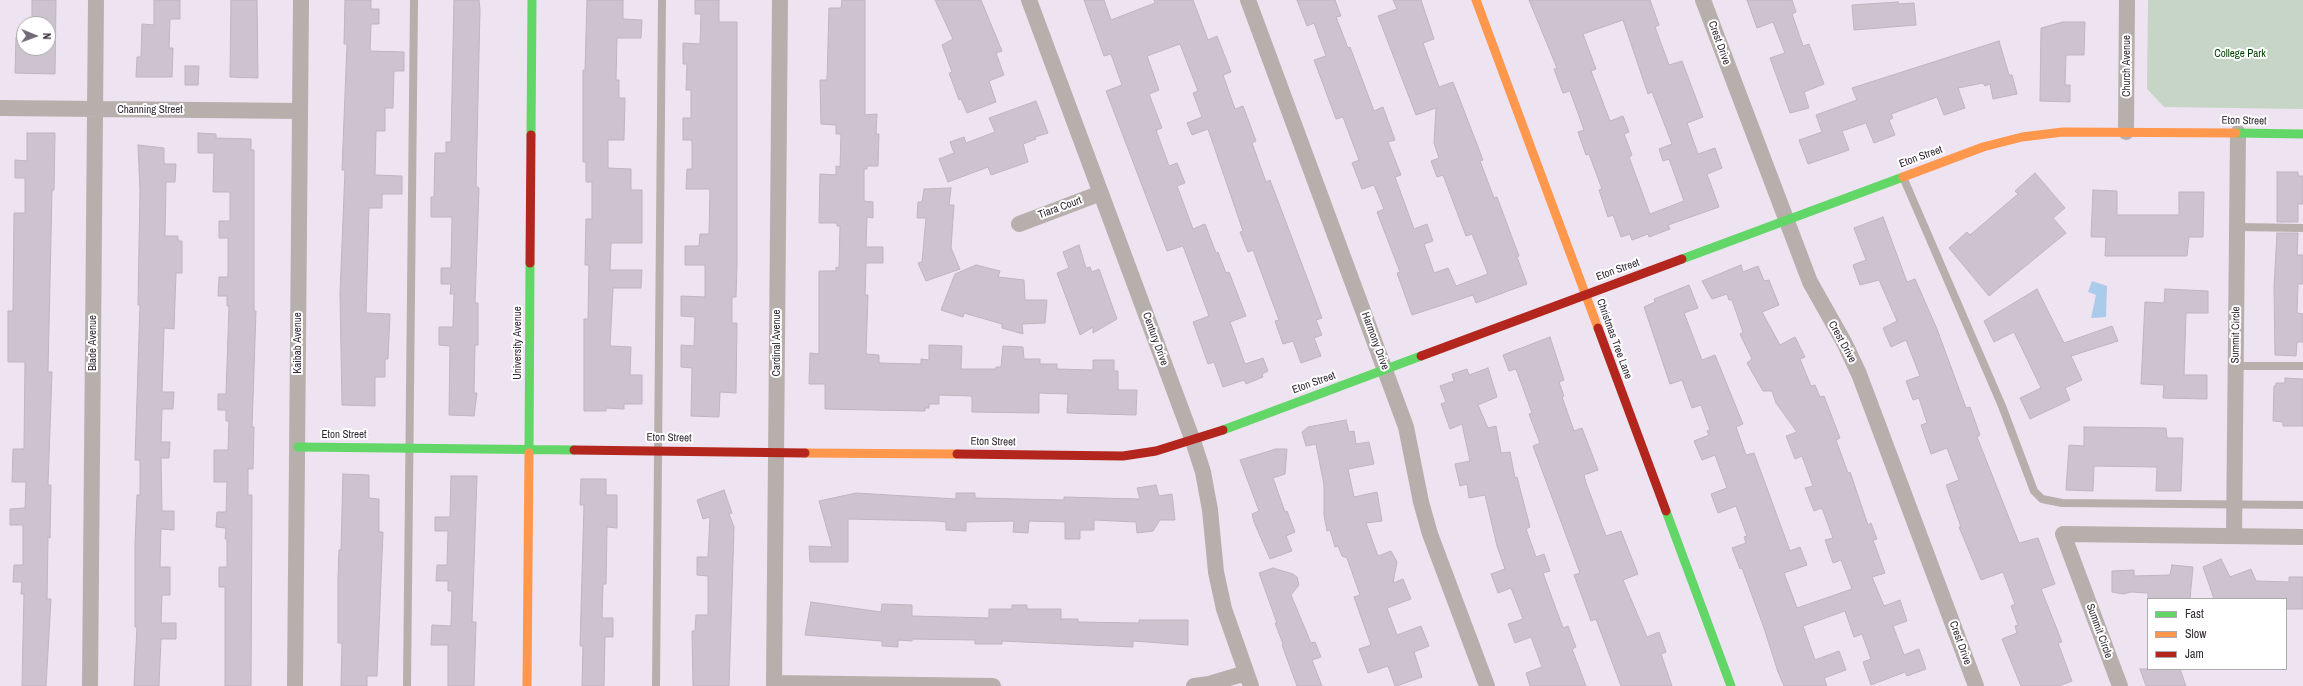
<!DOCTYPE html>
<style>
body{margin:0}
#map{position:relative;width:2303px;height:686px;overflow:hidden;background:#eee3f1;font-family:"Archivo Narrow",sans-serif}
canvas{display:block}
.legend{position:absolute;left:2147px;top:598px;width:140px;height:72px;box-sizing:border-box;background:#fff;border:1px solid #ada9ad;margin:0;padding:5px 7px;list-style:none;font-size:12px;color:#312933}
.legend li{display:flex;align-items:center;gap:8px;height:20px}
.legend b{width:20px;border:1px solid #ada9ad}
.north{position:absolute;left:16px;top:16px;width:40px;height:40px;box-sizing:border-box;background:#fff;border:1px solid #ada9ad;border-radius:50%;rotate:91deg;font-size:11px;font-weight:700;line-height:16px;text-align:center;color:#312933}
.north::after{content:'';display:block;margin:auto;width:14px;height:18px;background:#736a76;clip-path:polygon(50% 0,100% 100%,50% 72%,0 100%)}
</style>
<div id="map">
<canvas width="2303" height="686"></canvas>
<ul class="legend">
<li><b style="height:5px;background:#63d668"></b>Fast</li>
<li><b style="height:5px;background:#ff974d"></b>Slow</li>
<li><b style="height:5px;background:#b3261e"></b>Jam</li>
</ul>
<div class="north">N</div>
</div>
<script>
const ctx = document.querySelector('canvas').getContext('2d');
ctx.lineJoin = 'round';
function fillPath(path, color) {
  ctx.fillStyle = color;
  ctx.fill(path, 'evenodd');
}
function shape(rows) {
  const path = new Path2D();
  for (const r of rows) {
    path.moveTo(r[0], r[1]);
    for (let i = 2; i < r.length; i += 2) path.lineTo(r[i], r[i + 1]);
  }
  return path;
}
function stroke(path, color, width, dash) {
  ctx.strokeStyle = color;
  ctx.lineWidth = width;
  ctx.lineCap = dash ? 'butt' : 'round';
  ctx.setLineDash(dash || []);
  ctx.stroke(path);
}
function write(font, color, halo, rows, align = 'center') {
  ctx.font = font + ' "Archivo Narrow",sans-serif';
  ctx.lineWidth = 4;
  ctx.setLineDash([]);
  ctx.textBaseline = 'middle';
  ctx.strokeStyle = halo;
  ctx.fillStyle = color;
  for (const [text, x, y, turn = 0] of rows) {
    ctx.save();
    ctx.translate(x, y);
    ctx.rotate((+turn || 0) * Math.PI / 180);
    ctx.textAlign = isNaN(turn) ? turn : align;
    if (halo) ctx.strokeText(text, 0, 0);
    ctx.fillText(text, 0, 0);
    ctx.restore();
  }
}
fillPath(shape([
 [2148,0,2303,0,2303,109,2164,107,2147,89]
]), '#c6d5c6');
fillPath(shape([
 [2092,281,2107,286,2106,317,2091,318,2096,295,2088,292]
]), '#abcbeb');
const building = shape([
 [32,0,56,0,55,74,15,73,16,37,24,38,24,48,48,48,48,24,32,24,32,0],
 [154,0,180,0,180,19,170,19,169,48,173,48,172,77,136,77,137,57,141,57,142,24,154,25,154,0],
 [231,0,257,0,258,78,230,77,231,0],
 [345,0,371,0,371,9,379,9,379,24,371,24,370,51,404,52,404,71,394,71,393,108,385,108,385,131,376,131,375,175,402,176,402,194,382,194,382,208,369,208,366,313,390,314,388,359,385,359,385,377,375,377,375,406,342,405,340,294,345,170,342,170,347,44,344,44,345,0],
 [454,0,479,0,480,10,476,186,479,188,475,303,478,303,478,345,475,345,474,393,477,393,474,416,449,415,450,346,439,345,439,327,453,327,453,325,454,294,450,294,451,284,441,284,441,268,451,268,452,217,431,217,431,197,434,197,435,153,446,153,446,142,451,142,454,0],
 [587,0,623,0,623,19,642,20,641,38,617,38,616,80,619,80,619,98,625,98,624,140,608,140,608,168,631,169,631,190,642,190,642,243,611,243,610,270,642,270,641,288,613,288,610,346,631,347,630,375,642,375,642,404,624,404,624,409,606,408,606,411,584,411,584,319,588,319,589,265,585,265,586,219,592,219,592,182,586,182,586,162,583,162,583,70,585,70,587,0],
 [695,0,719,0,719,22,737,22,737,265,736,297,732,297,732,323,737,323,736,393,720,392,719,417,691,416,692,368,681,367,681,345,694,346,695,317,681,316,681,296,705,297,705,265,685,265,685,246,699,246,700,234,709,234,710,189,686,189,687,169,692,169,692,140,683,140,683,118,691,118,691,90,686,90,687,64,683,64,683,43,700,44,701,14,695,14,695,0],
 [842,0,865,0,865,115,877,114,876,134,879,134,878,166,867,166,867,169,864,169,864,201,873,202,873,218,867,217,866,247,883,247,883,263,866,263,865,295,868,295,866,354,879,355,879,363,921,364,921,359,929,360,929,345,962,346,961,369,996,369,996,367,1001,367,1003,346,1023,347,1024,359,1040,359,1040,364,1057,364,1057,369,1093,370,1093,360,1114,360,1114,371,1118,371,1118,390,1137,390,1136,415,1067,413,1068,394,1039,393,1039,413,972,412,972,396,939,395,939,404,929,404,929,408,925,408,925,411,825,409,825,384,809,384,810,353,819,354,819,271,836,271,836,267,839,268,840,226,837,226,837,223,819,223,820,174,836,175,836,166,840,167,841,134,836,134,836,125,821,124,820,80,827,80,829,8,841,8,842,0],
 [935,0,981,0,1002,51,996,53,1004,75,989,81,996,102,967,113,961,99,959,100,949,73,952,72,942,45,953,39,935,0],
 [1084,0,1104,0,1111,20,1155,3,1154,0,1193,0,1208,40,1217,36,1231,72,1223,75,1235,109,1243,106,1256,141,1252,143,1266,182,1270,180,1309,283,1322,318,1316,320,1322,335,1314,338,1321,356,1301,363,1293,341,1283,344,1275,321,1279,320,1253,250,1248,252,1240,232,1243,231,1208,129,1192,135,1187,123,1202,117,1193,93,1198,91,1180,44,1147,56,1159,90,1149,94,1162,128,1156,130,1169,166,1177,163,1185,183,1177,186,1193,229,1205,224,1216,253,1218,252,1226,273,1229,272,1246,316,1230,322,1245,364,1263,358,1268,371,1262,374,1263,377,1246,384,1244,380,1223,387,1214,362,1208,364,1193,322,1209,316,1183,246,1167,251,1106,91,1122,85,1111,54,1104,56,1084,0],
 [1297,0,1335,0,1341,16,1336,17,1348,48,1350,47,1374,111,1383,107,1395,140,1388,142,1401,175,1395,177,1414,229,1427,224,1433,241,1424,244,1434,273,1448,268,1456,286,1488,274,1472,234,1466,236,1443,175,1437,177,1431,161,1439,158,1434,143,1436,108,1416,115,1378,16,1397,9,1393,0,1421,0,1434,39,1423,43,1439,87,1453,82,1483,160,1480,161,1494,198,1497,197,1519,256,1517,257,1527,284,1476,303,1473,295,1412,315,1397,273,1400,272,1377,212,1384,209,1374,185,1362,189,1352,163,1359,160,1343,117,1336,119,1314,60,1326,56,1314,23,1307,26,1297,0],
 [1529,0,1650,0,1659,25,1655,27,1669,65,1682,61,1703,117,1687,123,1698,154,1715,148,1722,168,1707,174,1719,207,1668,225,1670,229,1649,237,1648,234,1632,240,1630,234,1621,237,1613,215,1608,217,1599,190,1602,189,1589,154,1586,155,1578,132,1584,130,1570,91,1563,93,1554,69,1557,68,1529,0],
 [1623,20,1648,94,1652,92,1672,144,1659,149,1663,161,1669,159,1684,201,1650,214,1629,157,1632,155,1624,134,1629,132,1623,116,1610,121,1591,71,1596,69,1583,34,1623,20],
 [1747,0,1792,0,1796,12,1792,14,1803,46,1809,44,1824,84,1804,92,1809,108,1790,113,1770,58,1785,53,1773,22,1757,28,1747,0],
 [1898,2,1899,4,1914,3,1916,25,1854,30,1852,5,1898,2],
 [2063,22,2085,22,2084,55,2066,55,2065,85,2070,85,2070,102,2040,101,2041,28,2063,22],
 [1999,41,2009,75,2012,75,2017,94,1993,99,1990,84,1985,86,1983,83,1958,88,1965,108,1944,115,1937,97,1891,114,1893,118,1889,120,1895,135,1874,143,1866,123,1842,131,1849,150,1808,164,1799,140,1822,132,1816,115,1857,100,1852,88,1999,41],
 [185,66,199,66,198,85,185,85,185,66],
 [1036,101,1048,133,1035,137,1036,139,1023,144,1028,162,991,175,988,167,948,182,939,159,954,153,950,142,964,137,966,143,995,132,989,118,1036,101],
 [27,133,55,133,54,190,52,190,48,372,52,372,48,485,51,485,50,538,48,537,47,599,51,599,46,686,22,686,24,594,21,594,22,582,13,582,14,565,23,565,23,525,10,525,10,509,25,508,26,482,12,482,13,449,24,449,25,362,8,362,8,311,13,311,14,213,25,213,25,178,15,178,15,160,27,161,27,133],
 [198,133,216,134,216,138,251,139,251,150,254,150,254,311,256,311,252,427,254,427,253,469,248,469,248,495,252,495,251,686,225,686,225,587,219,587,219,567,227,567,227,539,225,539,226,528,216,527,217,512,226,512,227,482,214,482,214,450,228,450,229,421,226,421,226,410,218,410,218,394,226,394,229,306,227,306,227,296,218,296,219,277,228,277,228,238,219,238,219,221,230,221,230,192,213,192,214,153,198,153,198,133],
 [138,145,164,148,164,164,176,164,175,182,166,182,165,236,178,236,178,241,182,241,182,273,176,273,174,329,164,328,162,392,174,392,173,409,162,409,161,442,170,442,169,458,161,458,162,511,174,511,174,530,161,529,160,567,170,567,170,595,162,595,161,623,176,623,176,639,161,639,159,686,134,686,137,627,135,627,135,544,137,495,140,495,140,460,135,460,140,305,138,305,140,190,138,145],
 [2277,172,2298,172,2298,176,2303,176,2303,204,2298,204,2298,222,2277,222,2277,172],
 [2035,173,2065,208,2053,218,2066,233,1989,296,1949,248,1967,232,1970,235,2018,194,2015,191,2035,173],
 [951,188,949,205,954,205,951,248,960,269,926,281,918,263,922,262,926,218,917,218,918,202,922,202,924,189,951,188],
 [2093,190,2117,191,2117,215,2179,215,2179,192,2204,192,2203,237,2189,237,2187,256,2105,256,2106,237,2091,237,2093,190],
 [1883,217,1907,282,1915,279,1937,329,1966,408,1970,407,1980,435,1977,437,2019,543,2038,538,2055,584,2041,589,2062,642,2058,643,2072,681,2059,686,2021,686,2010,659,2002,639,2017,633,2015,626,2018,625,2011,606,2015,604,2003,572,1981,580,1959,527,1961,527,1946,485,1959,480,1947,448,1931,454,1921,425,1927,423,1919,398,1913,400,1906,381,1920,376,1906,340,1891,347,1883,328,1897,321,1879,280,1860,285,1853,265,1866,260,1854,228,1883,217],
 [2277,233,2298,233,2297,255,2303,255,2303,284,2298,284,2297,313,2303,314,2303,342,2297,342,2296,356,2275,355,2274,287,2277,233],
 [1079,245,1086,268,1090,267,1092,272,1099,269,1117,319,1093,333,1093,327,1080,335,1057,273,1069,268,1063,252,1079,245],
 [976,265,1000,271,998,277,1024,280,1025,300,1047,300,1045,323,1022,324,1023,334,1002,328,1002,324,964,313,963,317,941,310,955,274,976,265],
 [1741,265,1743,272,1758,266,1764,281,1769,280,1779,305,1762,312,1780,345,1795,337,1805,357,1800,359,1811,386,1815,385,1820,397,1824,396,1840,438,1836,440,1848,473,1850,472,1868,525,1871,523,1877,539,1873,540,1885,573,1872,577,1884,606,1900,600,1907,621,1893,626,1904,655,1919,649,1926,669,1907,676,1905,672,1871,685,1863,662,1871,659,1862,634,1854,637,1845,611,1803,626,1815,660,1839,651,1846,670,1824,678,1827,686,1784,686,1778,672,1764,628,1742,568,1740,569,1732,548,1746,543,1744,537,1747,536,1736,506,1718,513,1711,494,1727,488,1715,455,1702,460,1694,441,1709,435,1707,431,1710,430,1701,405,1692,408,1682,380,1670,384,1644,307,1655,302,1654,299,1689,285,1698,308,1684,313,1702,360,1715,355,1743,424,1736,427,1746,455,1754,453,1790,551,1800,547,1807,565,1784,573,1797,608,1852,589,1841,560,1833,563,1825,540,1833,538,1822,508,1814,511,1805,488,1813,486,1802,456,1795,459,1786,436,1797,432,1776,403,1772,391,1763,391,1747,363,1752,359,1740,334,1743,332,1732,300,1729,300,1727,294,1712,299,1702,281,1741,265],
 [2037,289,2064,343,2112,326,2118,341,2071,356,2082,380,2065,388,2070,400,2030,419,2020,398,2041,388,2014,332,1994,342,1984,321,2037,289],
 [2165,289,2208,291,2208,313,2186,313,2184,375,2207,375,2207,399,2163,398,2164,385,2141,384,2145,302,2164,303,2165,289],
 [1550,337,1564,380,1559,382,1564,396,1562,397,1574,431,1582,428,1598,470,1584,475,1586,483,1606,536,1621,531,1638,574,1623,580,1647,637,1659,632,1666,652,1661,654,1672,686,1621,686,1596,619,1591,621,1574,575,1580,573,1533,446,1540,443,1529,414,1532,413,1516,369,1509,371,1503,355,1550,337],
 [1488,368,1497,397,1478,405,1488,428,1496,426,1501,453,1510,452,1515,478,1517,477,1530,527,1526,529,1536,557,1544,554,1550,571,1543,573,1563,628,1568,626,1576,647,1572,649,1586,686,1530,686,1526,673,1542,667,1531,637,1515,643,1508,624,1523,619,1511,588,1498,593,1491,574,1505,569,1497,546,1485,495,1469,498,1467,484,1460,486,1455,464,1470,461,1462,424,1450,429,1441,404,1446,402,1440,386,1454,381,1452,374,1467,369,1469,375,1488,368],
 [2285,378,2303,379,2303,426,2283,426,2283,422,2273,421,2274,386,2276,386,2276,383,2285,383,2285,378],
 [1346,420,1349,432,1354,431,1356,444,1369,442,1374,464,1348,469,1354,497,1377,492,1382,521,1366,523,1378,556,1391,551,1397,562,1393,583,1403,579,1411,599,1387,608,1397,635,1421,626,1429,646,1414,652,1422,677,1397,686,1395,686,1388,666,1368,673,1359,649,1371,645,1354,597,1360,595,1347,558,1342,556,1338,546,1335,547,1330,530,1327,531,1324,515,1324,485,1316,444,1306,446,1302,432,1308,427,1346,420],
 [2084,427,2166,428,2167,438,2183,438,2181,491,2156,491,2157,467,2094,466,2093,491,2066,490,2069,445,2084,446,2084,427],
 [1276,449,1287,449,1285,474,1273,478,1285,512,1287,511,1295,532,1286,536,1292,551,1270,559,1254,522,1252,514,1259,511,1240,460,1276,449],
 [343,474,369,475,369,498,379,499,379,532,383,532,377,676,367,676,367,686,341,686,342,643,338,643,338,579,339,550,341,550,343,474],
 [451,476,477,476,472,622,476,622,474,686,448,686,448,645,431,645,432,625,451,626,452,591,448,591,448,581,436,581,437,565,447,565,448,531,435,531,435,517,450,517,451,476],
 [581,479,606,479,606,495,617,495,617,528,607,527,606,584,603,584,602,618,613,618,613,637,605,637,604,686,582,686,583,646,580,646,584,505,580,505,581,479],
 [1156,485,1159,496,1172,494,1175,520,1160,520,1153,531,1137,533,1136,522,1094,520,1094,530,1080,530,1080,539,1065,539,1065,522,1029,521,1028,533,1013,532,1014,521,966,522,966,531,946,530,946,522,936,521,848,519,848,562,810,562,809,546,832,547,819,501,856,493,956,499,956,493,975,493,975,498,1064,500,1064,497,1140,499,1137,488,1156,485],
 [724,490,732,513,729,514,734,527,729,686,693,686,692,631,695,631,696,615,708,615,708,576,697,575,697,557,708,557,710,517,703,519,697,500,724,490],
 [2221,559,2230,577,2251,569,2256,581,2289,582,2289,577,2303,577,2303,609,2286,609,2286,599,2214,599,2203,567,2221,559],
 [2172,565,2193,567,2190,599,2148,599,2148,593,2131,592,2123,594,2112,592,2112,571,2134,570,2134,576,2170,575,2172,565],
 [1273,568,1293,574,1297,577,1299,585,1291,595,1311,643,1315,642,1321,657,1312,660,1322,686,1297,686,1282,645,1283,644,1275,623,1277,623,1259,573,1273,568],
 [811,602,881,612,882,604,912,605,912,616,989,618,989,609,1012,609,1012,605,1027,605,1027,609,1061,609,1061,619,1078,619,1078,622,1139,623,1139,620,1188,620,1188,645,1133,641,1133,647,1002,641,1002,644,975,644,975,640,912,639,912,641,898,640,898,647,882,646,882,641,805,635,811,602],
 [2140,669,2180,669,2186,686,2146,686,2140,669]
]);
fillPath(building, '#ccc3ce');
stroke(building, '#beb5c0', 1);
stroke(shape([
 [1903,177,2002,406,2034,491,2042,499,2062,503,2303,505],
 [2237,227,2303,228],
 [2236,366,2303,366],
 [407,686,414,0],
 [656,686,662,0]
]), '#b7afab', 8);
stroke(shape([
 [1029,0,1193,441,1203,472,1210,510,1216,572,1224,609,1251,686],
 [1248,0,1406,427,1421,502,1430,534,1487,686],
 [1703,0,1810,282,1845,344,1859,374,1976,686],
 [0,108,300,111],
 [2126,132,2127,0],
 [1019,224,1101,193],
 [2234,536,2238,133],
 [774,683,993,686],
 [90,686,96,0],
 [295,686,301,0],
 [774,686,780,0],
 [1194,686,1209,684,1246,673],
 [2120,686,2063,534,2303,537]
]), '#b7afab', 16);
stroke(shape([
 [2236,133,2303,134],
 [531,135,532,0],
 [1682,259,1903,177],
 [1223,430,1421,356],
 [298,447,574,450],
 [529,453,530,263],
 [1666,511,1731,686]
]), '#63d668', 9);
stroke(shape([
 [1476,0,1598,328],
 [1903,177,1983,147,2022,137,2063,132,2236,133],
 [805,453,957,454],
 [527,686,529,453]
]), '#ff974d', 9);
stroke(shape([
 [530,263,531,135],
 [1598,328,1666,511],
 [1421,356,1682,259],
 [574,450,805,453],
 [957,454,1123,456,1156,451,1223,430]
]), '#b3261e', 9);
write('11px', '#312933', '#fff', [
 ["Crest Drive",1719,43,70],
 ["Church Avenue",2127,66,-90],
 ["Channing Street",150,110],
 ["Eton Street",2244,121,1],
 ["Eton Street",1921,157,-20],
 ["Tiara Court",1060,208,-20],
 ["Eton Street",1618,270,-20],
 ["Summit Circle",2236,335,-89],
 ["Century Drive",1155,339,70],
 ["Christmas Tree Lane",1614,339,70],
 ["Harmony Drive",1375,341,70],
 ["Crest Drive",1842,342,61],
 ["Blade Avenue",93,343,-90],
 ["Kaibab Avenue",298,343,-90],
 ["University Avenue",518,343,-90],
 ["Cardinal Avenue",777,343,-90],
 ["Eton Street",1314,383,-20],
 ["Eton Street",344,435],
 ["Eton Street",669,438,1],
 ["Eton Street",993,442,1],
 ["Summit Circle",2099,631,70],
 ["Crest Drive",1960,643,70]
]);
write('11px', '#024001', '#fff', [
 ["College Park",2240,54]
]);
</script>
